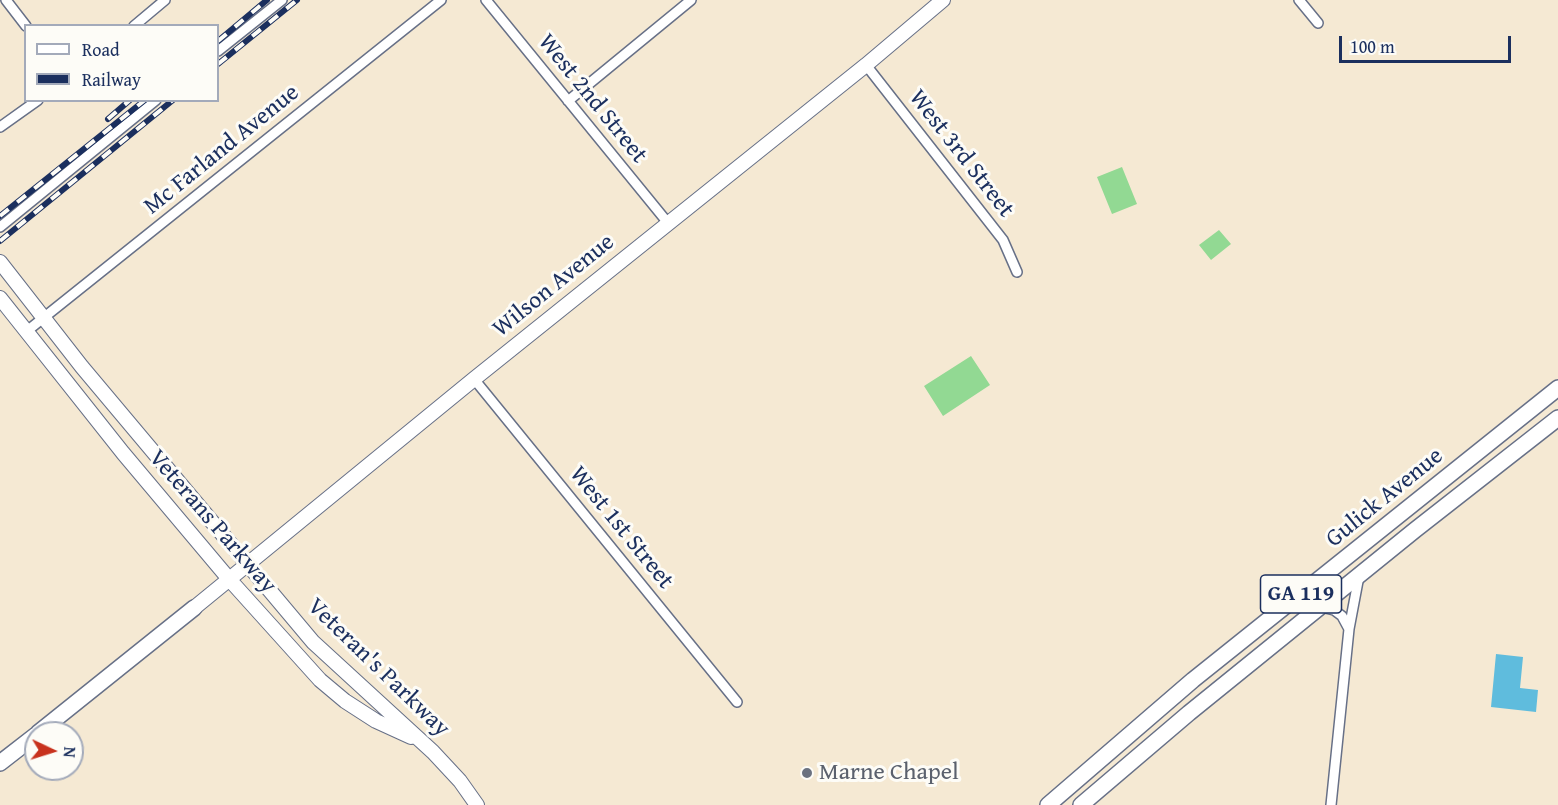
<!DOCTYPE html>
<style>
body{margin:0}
#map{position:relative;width:1558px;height:805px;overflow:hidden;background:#f5e9d3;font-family:"Gentium Book Plus",serif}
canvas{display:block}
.legend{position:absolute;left:24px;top:24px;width:195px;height:78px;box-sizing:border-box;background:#fdfcf7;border:2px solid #a3aaba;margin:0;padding:8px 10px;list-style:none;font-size:18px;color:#1b2f5e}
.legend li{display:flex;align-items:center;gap:12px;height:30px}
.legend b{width:30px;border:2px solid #a3aaba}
.north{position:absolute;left:24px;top:721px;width:60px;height:60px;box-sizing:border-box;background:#fdfcf7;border:2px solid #a3aaba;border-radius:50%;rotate:94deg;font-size:16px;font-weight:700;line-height:24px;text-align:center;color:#1b2f5e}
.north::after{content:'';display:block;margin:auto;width:21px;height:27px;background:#c8321e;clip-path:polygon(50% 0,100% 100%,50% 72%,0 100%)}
.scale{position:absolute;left:1339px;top:36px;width:172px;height:27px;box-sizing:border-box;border:3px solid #1b2f5e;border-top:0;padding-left:8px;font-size:18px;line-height:21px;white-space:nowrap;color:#1b2f5e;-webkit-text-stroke:4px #fdfcf7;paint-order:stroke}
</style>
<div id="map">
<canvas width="1558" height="805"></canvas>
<ul class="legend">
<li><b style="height:8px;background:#fff"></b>Road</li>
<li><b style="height:8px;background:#1b2f5e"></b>Railway</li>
</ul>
<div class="north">N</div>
<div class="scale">100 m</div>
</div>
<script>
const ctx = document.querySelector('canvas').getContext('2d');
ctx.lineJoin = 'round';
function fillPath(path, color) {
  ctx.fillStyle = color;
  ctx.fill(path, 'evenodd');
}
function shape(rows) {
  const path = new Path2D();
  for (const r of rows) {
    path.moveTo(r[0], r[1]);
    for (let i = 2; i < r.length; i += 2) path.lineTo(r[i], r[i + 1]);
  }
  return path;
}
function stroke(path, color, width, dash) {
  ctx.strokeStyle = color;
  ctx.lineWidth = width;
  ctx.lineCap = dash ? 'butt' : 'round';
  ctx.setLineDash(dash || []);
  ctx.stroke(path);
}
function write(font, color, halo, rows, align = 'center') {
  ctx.font = font + ' "Gentium Book Plus",serif';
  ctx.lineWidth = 6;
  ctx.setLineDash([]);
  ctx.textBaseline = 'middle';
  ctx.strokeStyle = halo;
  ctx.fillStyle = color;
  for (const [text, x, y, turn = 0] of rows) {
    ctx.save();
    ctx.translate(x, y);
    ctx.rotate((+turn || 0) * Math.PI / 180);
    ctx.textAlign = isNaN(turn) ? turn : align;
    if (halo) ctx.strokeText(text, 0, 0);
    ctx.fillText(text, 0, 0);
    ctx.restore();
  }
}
fillPath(shape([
 [1122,167,1137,204,1112,214,1097,177],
 [1219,230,1231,244,1211,260,1199,245],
 [971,356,990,385,943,416,924,386]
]), '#92d993');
fillPath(shape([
 [1496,654,1523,657,1520,688,1538,690,1536,712,1491,707]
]), '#5fbcdd');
const street = shape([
 [6,0,26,26],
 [486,0,668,223],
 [1299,0,1318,23],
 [134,26,165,0],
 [218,51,282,0],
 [866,65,1003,240,1017,272],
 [568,101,691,0],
 [0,127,38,100],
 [0,227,156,100],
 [27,331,441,0],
 [474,379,737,702],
 [1321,607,1334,610,1342,616,1349,629],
 [1331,805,1349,629,1359,576]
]);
const secondary = shape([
 [0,262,82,367,313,642,433,752,460,781,477,805],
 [0,298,123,453,229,579,320,680,345,701,376,721,411,737],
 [194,608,474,379,866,65,943,0]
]);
const primary = shape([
 [38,733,194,608],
 [0,763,36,735],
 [1048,805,1193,680,1558,388],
 [1081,805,1189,713,1415,530,1558,418]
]);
stroke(street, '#677087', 12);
stroke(secondary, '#677087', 16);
stroke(primary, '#677087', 18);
stroke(street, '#fff', 9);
stroke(secondary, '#fff', 14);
stroke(primary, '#fff', 15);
const rail = shape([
 [218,41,267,0],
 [218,64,297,0],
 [108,119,130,100],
 [0,216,145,100],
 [0,241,173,100]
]);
stroke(rail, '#1b2f5e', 6);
stroke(rail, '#fdfcf7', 4, [11]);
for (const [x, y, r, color] of [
 [807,773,6,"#6b7280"]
]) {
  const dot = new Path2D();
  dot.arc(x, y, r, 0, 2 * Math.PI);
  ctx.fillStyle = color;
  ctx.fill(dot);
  stroke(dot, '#fdfcf7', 2);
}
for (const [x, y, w] of [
 [1301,594,81]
]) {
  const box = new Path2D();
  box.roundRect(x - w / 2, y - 19, w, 38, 4.5);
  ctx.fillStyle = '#fdfcf7';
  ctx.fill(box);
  stroke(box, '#1b2f5e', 1.5);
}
write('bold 22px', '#1b2f5e', null, [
 ["GA 119",1301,594]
]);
write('24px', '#1b2f5e', '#fdfcf7', [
 ["West 2nd Street",592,99,51],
 ["Mc Farland Avenue",222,150,-39],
 ["West 3rd Street",961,154,52],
 ["Wilson Avenue",554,286,-39],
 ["Gulick Avenue",1385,498,-39],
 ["Veterans Parkway",212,522,49],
 ["West 1st Street",621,528,51],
 ["Veteran's Parkway",378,668,44]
]);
write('24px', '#5b616d', '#fdfcf7', [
 ["Marne Chapel",819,773]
], 'left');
</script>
